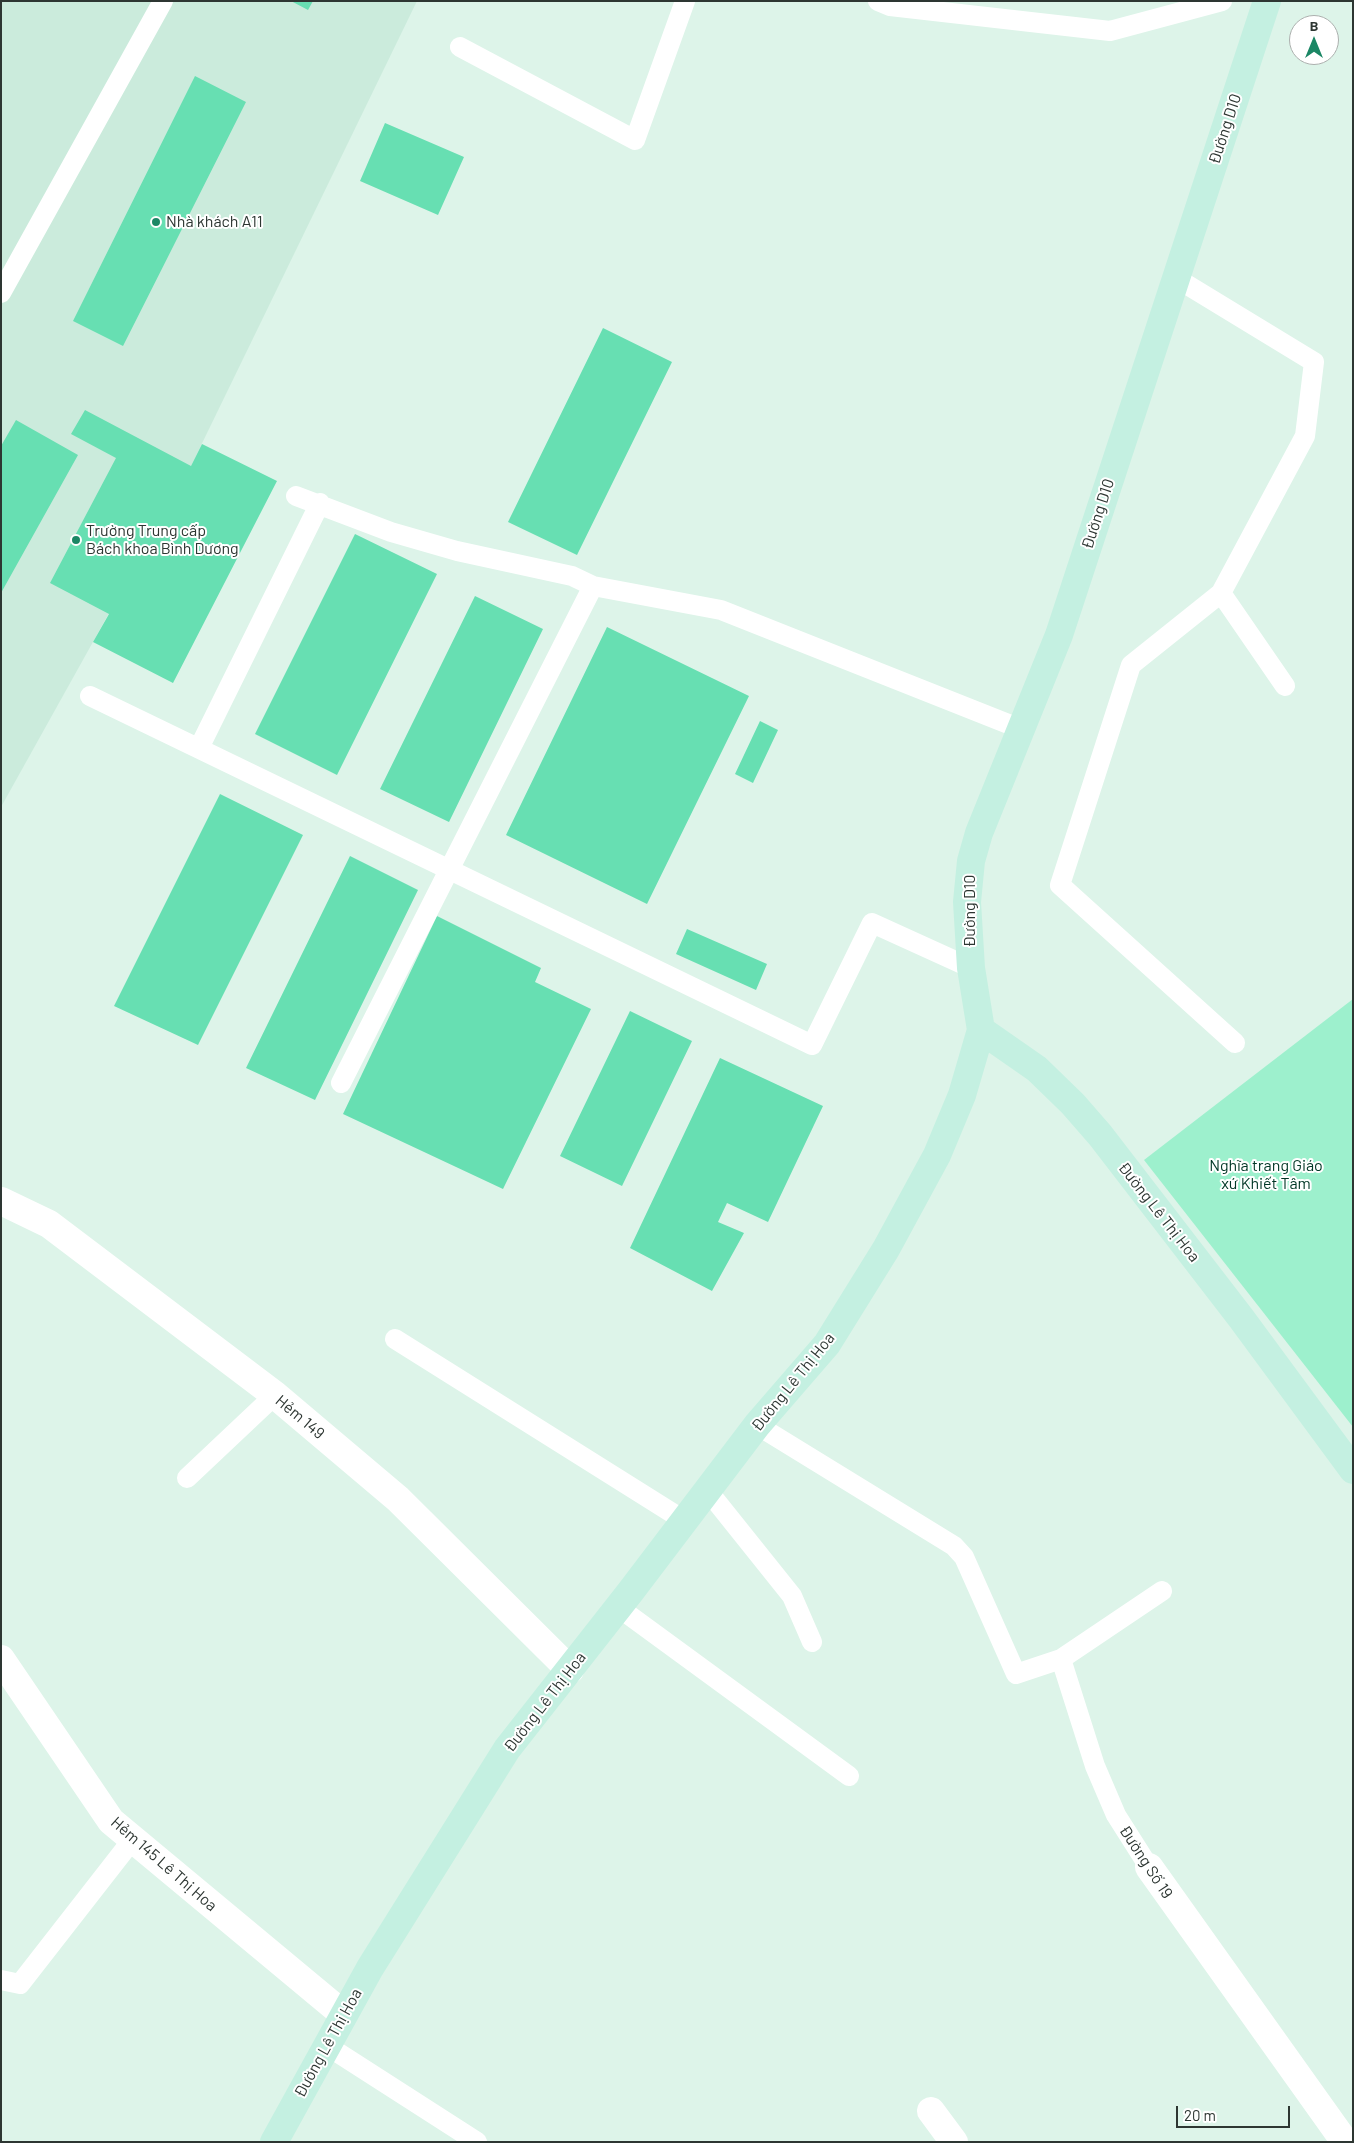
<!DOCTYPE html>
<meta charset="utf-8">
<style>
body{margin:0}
#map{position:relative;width:1354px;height:2143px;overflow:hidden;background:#ddf4e9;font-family:Barlow,sans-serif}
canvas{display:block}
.frame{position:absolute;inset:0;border:2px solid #2d3632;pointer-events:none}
.north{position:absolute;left:1289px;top:15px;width:50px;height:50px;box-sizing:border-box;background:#fff;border:1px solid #abafad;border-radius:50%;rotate:0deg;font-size:14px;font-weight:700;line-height:20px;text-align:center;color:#2d3632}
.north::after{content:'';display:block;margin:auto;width:18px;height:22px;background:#1b8765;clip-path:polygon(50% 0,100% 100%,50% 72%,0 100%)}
.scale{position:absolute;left:1176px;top:2106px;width:114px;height:22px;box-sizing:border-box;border:2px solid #2d3632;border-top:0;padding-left:6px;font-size:15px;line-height:18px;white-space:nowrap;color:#2d3632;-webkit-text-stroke:4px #fff;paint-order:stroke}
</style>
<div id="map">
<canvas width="1354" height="2143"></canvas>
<div class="frame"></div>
<div class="north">B</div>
<div class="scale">20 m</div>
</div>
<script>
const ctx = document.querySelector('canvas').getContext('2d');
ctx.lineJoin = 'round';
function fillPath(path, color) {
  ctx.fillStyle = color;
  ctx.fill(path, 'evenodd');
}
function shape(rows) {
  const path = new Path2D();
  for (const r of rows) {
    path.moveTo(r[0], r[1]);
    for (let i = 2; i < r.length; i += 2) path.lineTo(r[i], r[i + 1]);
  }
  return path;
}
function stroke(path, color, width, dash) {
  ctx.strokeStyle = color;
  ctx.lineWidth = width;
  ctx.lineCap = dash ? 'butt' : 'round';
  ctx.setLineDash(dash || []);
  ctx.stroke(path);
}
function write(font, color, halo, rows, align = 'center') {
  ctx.font = font + ' Barlow,sans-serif';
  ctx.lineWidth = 4;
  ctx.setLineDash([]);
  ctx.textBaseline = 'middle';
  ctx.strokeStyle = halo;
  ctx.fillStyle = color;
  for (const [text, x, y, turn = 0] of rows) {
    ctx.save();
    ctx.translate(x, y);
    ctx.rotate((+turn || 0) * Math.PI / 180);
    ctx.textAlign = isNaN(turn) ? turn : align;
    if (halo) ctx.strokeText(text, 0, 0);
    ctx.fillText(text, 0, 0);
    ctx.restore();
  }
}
fillPath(shape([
 [1,1,417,1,191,466,1,807]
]), '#cbebdc');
fillPath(shape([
 [1353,999,1353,1427,1144,1160]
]), '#9df0cd');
fillPath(shape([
 [291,1,313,1,308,10],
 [195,76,246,102,123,346,73,321],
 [385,123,464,157,438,215,360,181],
 [603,328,672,362,577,555,508,522],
 [85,410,191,466,202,444,277,481,173,683,93,642,109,614,50,583,116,458,71,434],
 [16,420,78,455,1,593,1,446],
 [355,534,437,574,337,775,255,734],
 [475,596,543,629,449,822,380,789],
 [607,627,749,696,647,904,506,835],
 [760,721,778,730,753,783,735,774],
 [220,794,303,835,198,1045,114,1006],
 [350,856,418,890,315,1100,246,1068],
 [437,916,541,968,535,982,591,1009,503,1189,343,1114],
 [687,929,767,964,756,990,676,954],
 [630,1011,692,1041,622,1186,560,1156],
 [720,1058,823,1106,768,1222,727,1203,718,1222,744,1233,712,1291,630,1248]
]), '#67dfb2');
stroke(shape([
 [878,1,890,6,1110,31,1222,1],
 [460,47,635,140,685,1],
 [1176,278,1314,362,1305,436,1221,593,1285,686],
 [1,293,163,1],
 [296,496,391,532,457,551,572,576,593,586,721,610,1021,729],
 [1221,593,1131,665,1060,885,1235,1043],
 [90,696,812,1045,872,923,971,968],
 [199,748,320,503],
 [341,1083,593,586],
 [395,1339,685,1521],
 [757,1425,954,1546,964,1557,1016,1674,1061,1659],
 [187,1478,275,1395],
 [708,1491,792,1596,812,1642],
 [618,1607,849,1776],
 [1149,1867,1116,1815,1095,1766,1061,1659,1162,1591],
 [1,1980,20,1984,133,1839],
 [326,2045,477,2142]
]), '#fff', 20);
stroke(shape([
 [1,1201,49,1224,275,1395,398,1499,570,1670],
 [1,1659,111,1821,343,2014],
 [1149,1867,1345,2142],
 [931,2111,954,2142]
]), '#fff', 28);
stroke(shape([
 [981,1030,1037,1069,1073,1104,1100,1135,1241,1318,1353,1470],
 [274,2142,370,1968,507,1749,631,1591,757,1425,827,1344,886,1249,937,1155,962,1095,981,1030,971,968,967,902,971,861,979,833,1059,635,1267,1]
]), '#c4f0e1', 28);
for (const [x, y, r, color] of [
 [156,222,5,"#1b8765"],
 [76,540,5,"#1b8765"]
]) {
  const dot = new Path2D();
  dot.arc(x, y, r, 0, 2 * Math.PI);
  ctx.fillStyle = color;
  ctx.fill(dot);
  stroke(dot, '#fff', 2);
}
write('16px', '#2d3632', '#fff', [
 ["Đường D10",1225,129,-72],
 ["Đường D10",1098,514,-72],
 ["Đường D10",970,911,-90],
 ["Đường Lê Thị Hoa",1159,1212,52],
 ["Đường Lê Thị Hoa",793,1382,-51],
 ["Hẻm 149",300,1417,40],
 ["Đường Lê Thị Hoa",545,1702,-52],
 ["Đường Số 19",1146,1862,57],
 ["Hẻm 145 Lê Thị Hoa",164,1864,41],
 ["Đường Lê Thị Hoa",328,2043,-61]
]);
write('16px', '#2d3632', '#fff', [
 ["Nhà khách A11",166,222],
 ["Trường Trung cấp",86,531],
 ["Bách khoa Bình Dương",86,549]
], 'left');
write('16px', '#003625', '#fff', [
 ["Nghĩa trang Giáo",1266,1166],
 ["xứ Khiết Tâm",1266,1184]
]);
</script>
